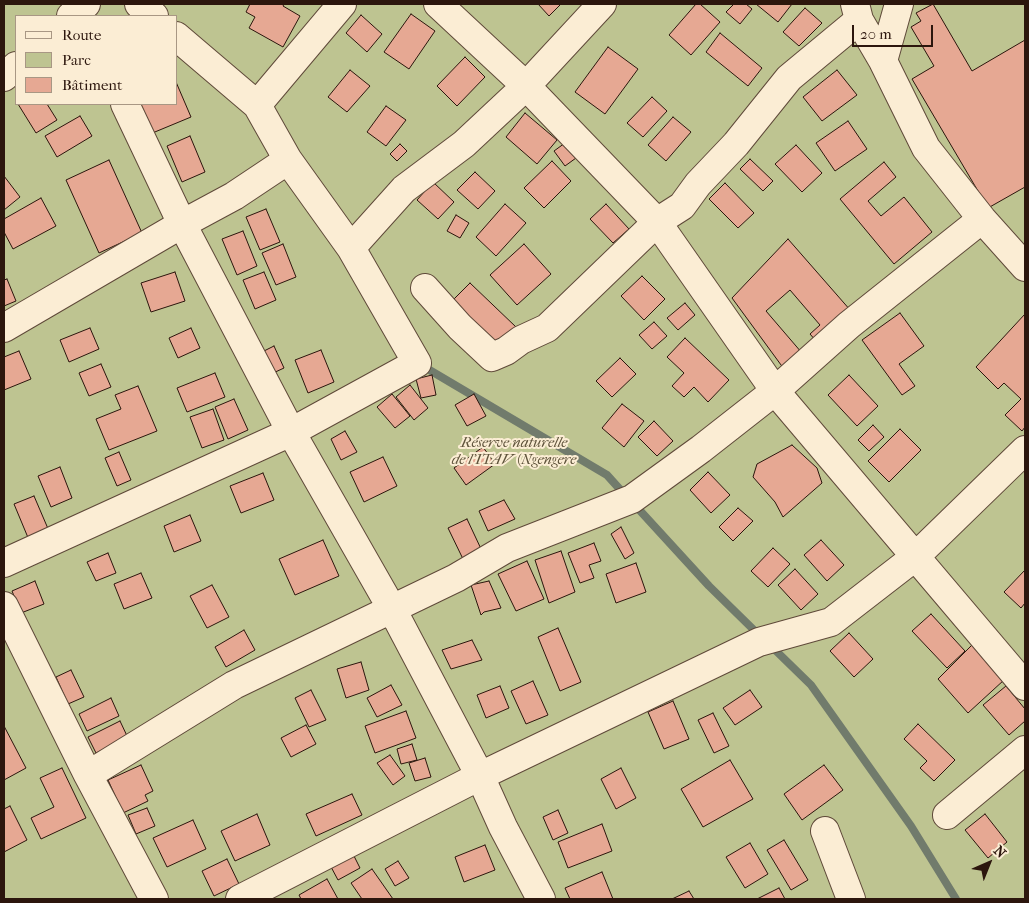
<!DOCTYPE html>
<meta charset="utf-8">
<style>
body{margin:0}
#map{position:relative;width:1029px;height:903px;overflow:hidden;background:#f9e3bd;font-family:"IM FELL French Canon",serif}
canvas{display:block}
.frame{position:absolute;inset:0;border:5px solid #2c160d;pointer-events:none}
.legend{position:absolute;left:15px;top:15px;width:162px;height:90px;box-sizing:border-box;background:#fbedd4;border:1px solid #a89784;margin:0;padding:6px 9px;list-style:none;font-size:15px;color:#2c160d}
.legend li{display:flex;align-items:center;gap:10px;height:25px}
.legend b{width:25px;border:1px solid #a89784}
.north{position:absolute;left:964px;top:838px;width:50px;height:50px;-webkit-text-stroke:4px #fbedd4;paint-order:stroke;rotate:44deg;font-size:14px;font-weight:700;line-height:20px;text-align:center;color:#2c160d}
.north::after{content:'';display:block;margin:auto;width:18px;height:22px;background:#2c160d;clip-path:polygon(50% 0,100% 100%,50% 72%,0 100%)}
.scale{position:absolute;left:852px;top:25px;width:81px;height:22px;box-sizing:border-box;border:2px solid #2c160d;border-top:0;padding-left:6px;font-size:15px;line-height:18px;white-space:nowrap;color:#2c160d;-webkit-text-stroke:4px #fbedd4;paint-order:stroke}
</style>
<div id="map">
<canvas width="1029" height="903"></canvas>
<div class="frame"></div>
<ul class="legend">
<li><b style="height:6px;background:#fbedd4"></b>Route</li>
<li><b style="height:14px;background:#bec491"></b>Parc</li>
<li><b style="height:14px;background:#e6a893"></b>Bâtiment</li>
</ul>
<div class="north">N</div>
<div class="scale">20 m</div>
</div>
<script>
const ctx = document.querySelector('canvas').getContext('2d');
ctx.lineJoin = 'round';
function fillPath(path, color) {
  ctx.fillStyle = color;
  ctx.fill(path, 'evenodd');
}
function shape(rows) {
  const path = new Path2D();
  for (const r of rows) {
    path.moveTo(r[0], r[1]);
    for (let i = 2; i < r.length; i += 2) path.lineTo(r[i], r[i + 1]);
  }
  return path;
}
function stroke(path, color, width, dash) {
  ctx.strokeStyle = color;
  ctx.lineWidth = width;
  ctx.lineCap = dash ? 'butt' : 'round';
  ctx.setLineDash(dash || []);
  ctx.stroke(path);
}
function write(font, color, halo, rows, align = 'center') {
  ctx.font = font + ' "IM FELL French Canon",serif';
  ctx.lineWidth = 4;
  ctx.setLineDash([]);
  ctx.textBaseline = 'middle';
  ctx.strokeStyle = halo;
  ctx.fillStyle = color;
  for (const [text, x, y, turn = 0] of rows) {
    ctx.save();
    ctx.translate(x, y);
    ctx.rotate((+turn || 0) * Math.PI / 180);
    ctx.textAlign = isNaN(turn) ? turn : align;
    if (halo) ctx.strokeText(text, 0, 0);
    ctx.fillText(text, 0, 0);
    ctx.restore();
  }
}
fillPath(shape([
 [4,4,1025,4,1025,899,4,899],
 [16,16,176,16,176,104,16,104]
]), '#bec491');
stroke(shape([
 [421,365,607,475,625,495],
 [633,503,709,586,760,636],
 [770,645,811,685,911,826,956,899]
]), '#717b6c', 8);
const building = shape([
 [250,4,284,4,283,6,300,16,283,47,249,28,255,17,246,12,250,4],
 [538,4,561,4,549,16,538,4],
 [696,4,700,4,720,22,691,55,669,35,696,4],
 [734,4,746,4,752,9,740,24,726,12,734,4],
 [756,4,792,4,778,22,756,4],
 [933,4,972,71,1025,40,1025,187,988,208,912,79,934,66,911,27,921,21,916,13,933,4],
 [805,8,822,23,799,46,783,32,805,8],
 [411,14,435,31,409,69,384,52,411,14],
 [361,15,382,34,367,52,346,33,361,15],
 [720,33,762,68,748,86,706,52,720,33],
 [608,47,638,69,605,114,575,92,608,47],
 [465,57,485,77,457,106,437,86,465,57],
 [350,70,370,86,347,112,328,97,350,70],
 [837,70,857,95,822,121,803,97,837,70],
 [176,82,191,117,150,134,138,104,176,104,176,82],
 [652,97,667,111,643,137,627,123,652,97],
 [18,104,47,104,57,120,36,133,18,104],
 [386,106,406,120,386,146,367,132,386,106],
 [525,113,557,140,537,164,506,137,525,113],
 [80,116,92,136,57,157,45,136,80,116],
 [673,117,691,132,666,161,648,145,673,117],
 [848,121,867,149,835,171,816,143,848,121],
 [190,136,205,172,182,182,167,146,190,136],
 [565,143,576,158,565,166,554,151,565,143],
 [400,144,407,151,397,161,390,154,400,144],
 [796,145,822,173,802,192,775,164,796,145],
 [750,159,773,181,763,191,740,169,750,159],
 [109,160,142,233,99,253,66,180,109,160],
 [552,161,571,181,544,208,524,188,552,161],
 [884,162,896,177,868,201,881,216,904,197,932,232,894,264,840,199,884,162],
 [475,172,495,191,478,209,457,190,475,172],
 [4,176,20,197,4,210,4,176],
 [433,182,454,202,438,219,417,200,433,182],
 [725,183,754,213,738,228,709,199,725,183],
 [41,198,56,226,13,249,4,232,4,219,41,198],
 [505,204,526,223,496,256,476,237,505,204],
 [606,204,629,229,613,243,590,219,606,204],
 [266,209,280,242,260,250,246,217,266,209],
 [456,215,469,223,460,238,447,231,456,215],
 [243,231,257,266,237,275,222,239,243,231],
 [788,239,851,311,816,341,810,334,820,325,790,290,766,311,802,353,784,369,732,298,788,239],
 [283,244,296,277,276,285,262,253,283,244],
 [524,244,551,274,517,305,490,275,524,244],
 [175,272,185,301,151,312,141,283,175,272],
 [264,272,276,300,255,309,243,280,264,272],
 [642,276,665,299,644,320,621,296,642,276],
 [7,279,16,301,4,306,4,280,7,279],
 [470,283,516,327,497,346,451,302,470,283],
 [685,303,695,315,678,330,667,318,685,303],
 [900,313,924,346,899,364,915,386,902,395,862,340,900,313],
 [1025,314,1025,427,1022,431,1005,415,1021,399,1004,383,998,389,976,367,1025,314],
 [654,322,667,336,652,349,639,335,654,322],
 [90,328,99,349,69,362,60,340,90,328],
 [191,328,200,348,178,358,169,338,191,328],
 [685,338,729,380,708,402,694,387,684,397,672,386,684,373,667,357,685,338],
 [274,346,284,368,271,374,262,352,274,346],
 [321,350,334,382,308,393,295,360,321,350],
 [19,351,31,379,4,390,4,357,19,351],
 [620,358,636,374,612,397,596,381,620,358],
 [101,364,111,387,89,396,79,373,101,364],
 [215,373,225,397,187,412,177,388,215,373],
 [432,375,436,395,421,398,416,379,432,375],
 [849,375,878,406,857,426,828,395,849,375],
 [410,385,428,408,414,420,396,397,410,385],
 [138,386,157,431,109,450,96,419,121,409,115,395,138,386],
 [392,394,410,416,395,428,377,407,392,394],
 [474,394,486,416,467,426,455,405,474,394],
 [234,399,248,430,228,439,215,407,234,399],
 [622,404,644,421,624,447,602,428,622,404],
 [213,409,224,440,202,448,190,417,213,409],
 [654,421,673,441,657,456,638,437,654,421],
 [873,425,884,437,869,451,858,440,873,425],
 [900,429,921,450,889,482,868,461,900,429],
 [345,431,357,452,341,460,331,439,345,431],
 [792,445,817,468,822,483,783,517,775,502,753,477,757,464,792,445],
 [483,447,495,464,466,485,454,468,483,447],
 [119,452,131,480,117,486,105,458,119,452],
 [383,457,397,486,364,502,350,472,383,457],
 [60,467,72,498,51,507,38,476,60,467],
 [708,472,730,495,711,513,690,490,708,472],
 [263,473,274,500,241,513,230,486,263,473],
 [34,496,49,531,29,540,14,504,34,496],
 [504,500,515,519,488,531,479,511,504,500],
 [738,508,753,521,733,541,719,527,738,508],
 [190,515,201,541,174,552,164,526,190,515],
 [467,519,482,551,463,559,448,528,467,519],
 [621,527,634,553,625,559,611,534,621,527],
 [323,540,339,576,295,595,279,559,323,540],
 [821,540,844,565,827,581,804,555,821,540],
 [594,543,601,561,589,565,594,578,580,583,568,553,594,543],
 [773,548,790,564,768,587,751,571,773,548],
 [561,551,575,592,549,603,535,560,561,551],
 [108,553,116,573,96,581,87,562,108,553],
 [527,561,544,599,516,611,498,574,527,561],
 [636,563,646,592,616,603,606,574,636,563],
 [795,569,818,594,801,610,778,585,795,569],
 [1025,570,1025,603,1021,608,1004,592,1025,570],
 [141,573,152,598,124,609,114,584,141,573],
 [35,581,44,604,21,613,12,591,35,581],
 [489,581,501,608,484,612,481,615,471,585,489,581],
 [212,585,229,617,207,628,190,596,212,585],
 [931,614,965,651,947,668,912,631,931,614],
 [558,628,581,682,560,691,538,637,558,628],
 [244,630,255,650,226,667,215,647,244,630],
 [849,633,873,659,854,677,830,651,849,633],
 [472,640,482,660,451,669,442,650,472,640],
 [972,645,1004,680,968,713,938,679,972,645],
 [361,662,369,690,346,698,337,669,361,662],
 [71,670,84,697,68,704,56,677,71,670],
 [533,681,548,715,526,724,511,691,533,681],
 [391,685,402,705,377,717,367,698,391,685],
 [500,686,509,708,486,718,477,695,500,686],
 [1006,686,1025,709,1025,721,1009,735,983,705,1006,686],
 [311,690,326,720,309,727,295,698,311,690],
 [750,690,762,707,735,725,723,708,750,690],
 [111,698,119,716,87,731,79,714,111,698],
 [673,701,689,739,664,749,648,712,673,701],
 [406,711,416,738,375,753,365,726,406,711],
 [713,713,729,746,714,753,698,720,713,713],
 [120,721,128,738,96,753,88,737,120,721],
 [918,724,955,760,934,781,920,768,927,761,904,739,918,724],
 [306,725,316,744,291,757,281,738,306,725],
 [4,726,26,768,4,780,4,726],
 [412,744,417,760,401,764,397,749,412,744],
 [390,755,405,776,393,785,377,763,390,755],
 [425,758,431,777,415,781,409,763,425,758],
 [730,760,753,799,703,827,681,789,730,760],
 [141,765,153,791,145,795,148,801,123,813,108,780,141,765],
 [824,765,843,790,802,820,784,794,824,765],
 [62,768,86,818,41,839,31,818,54,807,40,778,62,768],
 [621,768,636,798,616,809,601,779,621,768],
 [352,794,362,815,316,836,306,814,352,794],
 [10,806,27,840,4,852,4,809,10,806],
 [147,808,155,826,136,834,128,815,147,808],
 [558,810,568,833,553,840,543,817,558,810],
 [257,814,270,845,235,861,221,831,257,814],
 [985,814,1007,842,988,858,965,830,985,814],
 [193,820,206,849,167,867,153,838,193,820],
 [602,824,612,851,568,868,558,842,602,824],
 [784,840,808,880,791,890,767,850,784,840],
 [750,843,768,874,745,888,726,857,750,843],
 [485,845,495,870,464,882,455,857,485,845],
 [352,852,360,868,338,880,330,865,352,852],
 [227,859,239,884,214,896,202,871,227,859],
 [398,861,409,878,395,886,385,869,398,861],
 [372,869,393,899,362,899,351,883,372,869],
 [602,872,613,899,570,899,565,888,602,872],
 [327,879,338,899,301,899,299,895,327,879],
 [779,888,785,899,757,899,779,888],
 [689,891,694,899,672,899,689,891]
]);
fillPath(building, '#e6a893');
stroke(building, '#2c160d', 1);
const street = shape([
 [139,4,154,16],
 [438,4,526,86,657,222,775,391,1025,686],
 [855,4,859,20,883,61,926,148,982,219,1025,267],
 [71,16,86,4],
 [883,61,899,4],
 [4,77,16,66],
 [125,104,182,224,291,432,392,609,480,776,503,827,541,899],
 [257,105,342,4],
 [351,248,404,189,464,144,526,86,602,4],
 [425,288,460,327,492,357,506,351,521,340,547,328,657,222,682,206,698,184,736,144,789,78,859,20],
 [4,328,182,224,234,196,288,160],
 [4,563,291,432,417,363,351,248,288,160,257,105,176,36],
 [4,606,88,775,154,899],
 [88,775,234,685,456,578,507,548,632,499,701,449,775,391,849,325,982,219],
 [947,815,1025,750],
 [825,831,851,899],
 [240,899,480,776,759,642,831,622,915,557,1025,450]
]);
stroke(street, '#5f4939', 30);
stroke(street, '#fbedd4', 28);
write('italic 15px', '#5f533b', '#fbedd4', [
 ["Réserve naturelle",514,443],
 ["de l'ITAV (Ngengere",514,460]
]);
</script>
